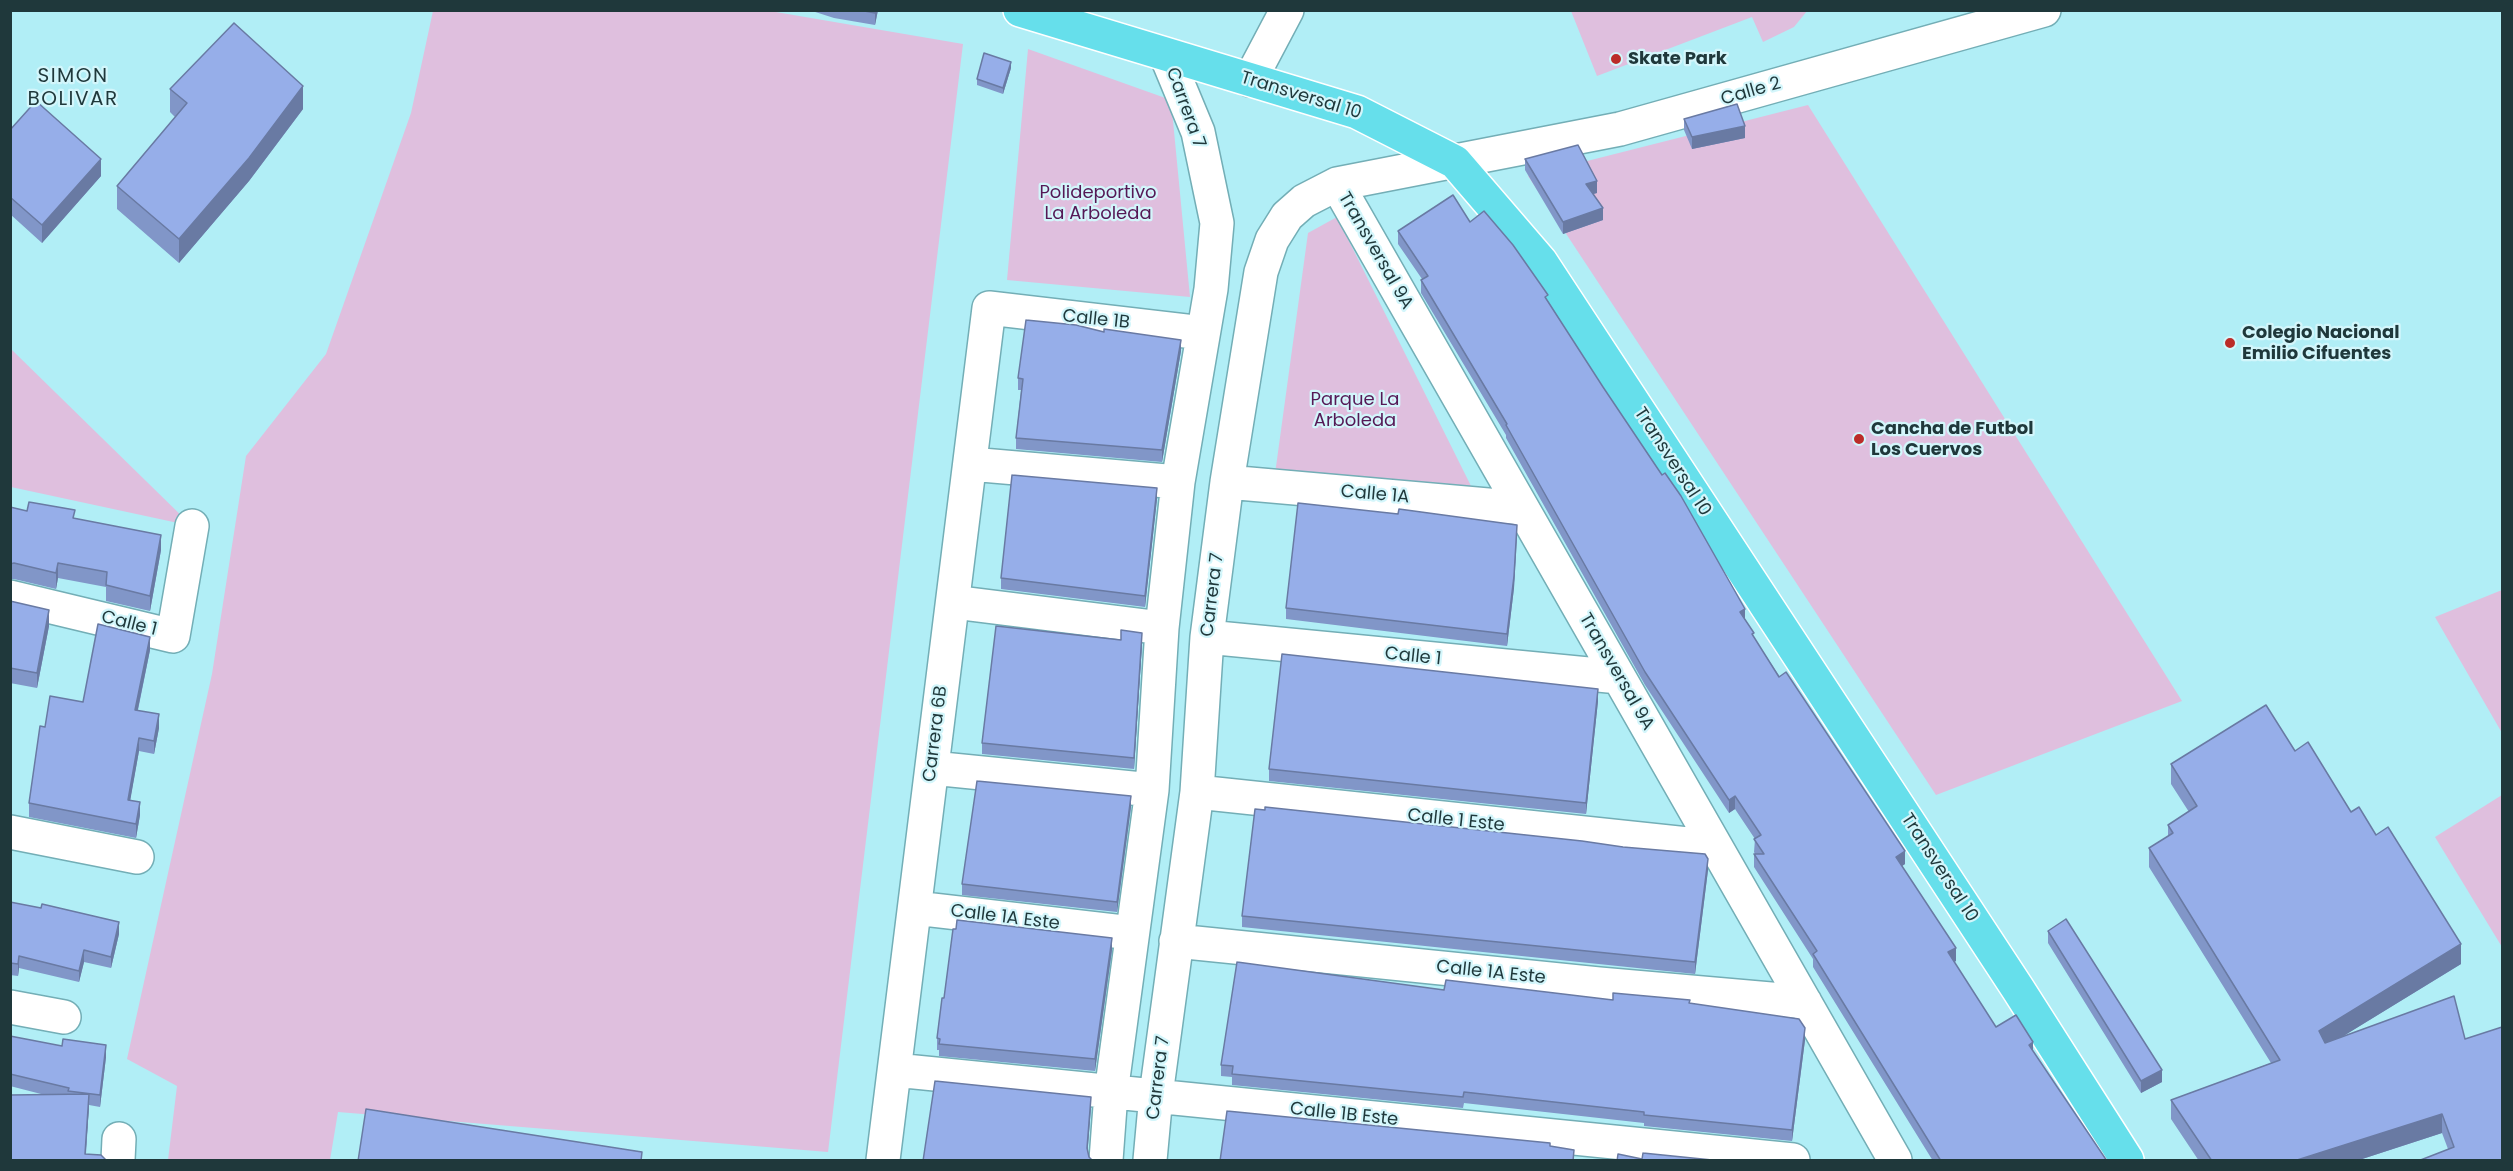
<!DOCTYPE html>
<style>
body{margin:0}
#map{position:relative;width:2513px;height:1171px;overflow:hidden;background:#b1eef6;font-family:Poppins,sans-serif}
canvas{display:block}
.frame{position:absolute;inset:0;border:12px solid #1f383b;pointer-events:none}
</style>
<div id="map">
<canvas width="2513" height="1171"></canvas>
<div class="frame"></div>
</div>
<script>
const ctx = document.querySelector('canvas').getContext('2d');
ctx.lineJoin = 'round';
function fillPath(path, color) {
  ctx.fillStyle = color;
  ctx.fill(path, 'evenodd');
}
function shape(rows) {
  const path = new Path2D();
  for (const r of rows) {
    path.moveTo(r[0], r[1]);
    for (let i = 2; i < r.length; i += 2) path.lineTo(r[i], r[i + 1]);
  }
  return path;
}
function stroke(path, color, width, dash) {
  ctx.strokeStyle = color;
  ctx.lineWidth = width;
  ctx.lineCap = dash ? 'butt' : 'round';
  ctx.setLineDash(dash || []);
  ctx.stroke(path);
}
function write(font, color, halo, rows, align = 'center') {
  ctx.font = font + ' Poppins,sans-serif';
  ctx.lineWidth = 4.5;
  ctx.setLineDash([]);
  ctx.textBaseline = 'middle';
  ctx.strokeStyle = halo;
  ctx.fillStyle = color;
  for (const [text, x, y, turn = 0] of rows) {
    ctx.save();
    ctx.translate(x, y);
    ctx.rotate((+turn || 0) * Math.PI / 180);
    ctx.textAlign = isNaN(turn) ? turn : align;
    if (halo) ctx.strokeText(text, 0, 0);
    ctx.fillText(text, 0, 0);
    ctx.restore();
  }
}
fillPath(shape([
 [433,11,770,11,963,44,828,1152,338,1112,330,1160,168,1160,177,1086,127,1059,212,674,246,456,326,354,411,113],
 [1571,11,1807,11,1794,27,1763,42,1752,17,1597,76],
 [1028,49,1171,100,1190,297,1007,280],
 [1808,105,2182,701,1936,795,1528,176],
 [1337,217,1473,490,1275,474,1308,233],
 [11,349,192,526,11,487],
 [2502,590,2502,733,2435,617],
 [2502,795,2502,947,2435,837]
]), '#dfbfde');
const minor = shape([
 [1250,80,1287,10],
 [1337,184,1895,1160],
 [970,464,1178,482],
 [1227,482,1522,508],
 [10,597,173,636,192,526],
 [953,602,1162,628],
 [1207,637,1619,677],
 [932,768,1152,790],
 [1197,792,1716,847],
 [10,832,137,857],
 [915,908,1132,933],
 [1176,941,1599,984,1805,1002],
 [10,1007,64,1017],
 [895,1070,1793,1160],
 [118,1160,119,1139],
 [883,1160,989,308,1203,333],
 [1106,1160,1111,1093,1152,790,1162,628,1178,482,1211,289,1217,223,1198,132,1166,55],
 [1150,1160,1156,1095,1197,792,1207,637,1227,482,1261,272,1272,240,1287,216,1304,201,1337,184,1620,129,2044,10]
]);
const major = shape([
 [1020,10,1357,112,1455,162,1541,262,2018,989,2127,1160]
]);
stroke(minor, '#73aeb6', 36);
stroke(major, '#fff', 36);
stroke(minor, '#fff', 33);
stroke(major, '#66dfeb', 33);
fillPath(shape([
 [809,10,878,10,875,25,834,18],
 [1011,68,1003,94,977,85,977,79],
 [170,89,303,109,249,181,179,263,117,209,117,186,175,117,170,112],
 [1684,119,1745,138,1692,149,1684,130],
 [10,130,101,176,42,243,10,214],
 [1525,159,1597,193,1593,194,1603,220,1563,234,1525,170],
 [1470,222,1548,301,1745,619,1754,638,1905,864,1902,866,1956,961,1954,962,1996,1027,2033,1051,2107,1161,1933,1161,1813,967,1813,959,1754,867,1754,854,1755,854,1754,852,1755,839,1735,809,1729,813,1645,685,1506,438,1506,435,1421,293,1421,280,1422,279,1398,244,1398,231],
 [1104,332,1181,351,1162,462,1016,449,1016,438,1021,390,1018,390,1018,378],
 [1157,499,1145,607,1001,589,1001,578],
 [10,507,27,511,75,518,161,550,150,611,106,601,106,587,58,578,56,589,14,579,10,579],
 [1517,537,1514,588,1507,646,1286,619,1286,608],
 [10,601,49,626,37,688,10,683],
 [1142,644,1134,769,982,754,982,743],
 [150,650,138,710,159,728,154,754,139,751,130,800,140,815,136,838,29,817,29,803,83,702],
 [1598,701,1586,814,1269,781,1269,769],
 [2295,751,2351,812,2376,835,2461,964,2340,1038,2465,1039,2502,1161,2448,1149,2442,1133,2356,1161,2199,1161,2171,1119,2171,1100,2271,1063,2149,867,2149,848,2168,836,2168,825,2189,812,2171,784,2171,764],
 [1131,807,1117,912,962,895,962,884],
 [1708,870,1695,974,1242,927,1242,916],
 [10,902,119,934,111,968,84,962,79,982,19,968,18,976,10,975],
 [2048,931,2162,1082,2141,1093,2048,943],
 [1112,950,1095,1071,939,1056,939,1050,937,1050,937,1038,944,998],
 [1444,990,1690,1004,1805,1040,1792,1141,1644,1126,1644,1123,1464,1103,1463,1108,1232,1085,1232,1077,1221,1076,1221,1065],
 [10,1036,106,1057,100,1107,89,1105,86,1154,10,1161,45,1095,10,1086]
]), '#8196c8');
fillPath(shape([
 [875,10,878,10,875,25],
 [1011,62,1011,68,1003,94,1003,88],
 [303,86,303,109,249,181,179,263,179,239],
 [1745,126,1745,138,1692,149,1692,137],
 [101,159,101,176,42,243,42,225],
 [1597,181,1597,193,1586,196,1586,184],
 [1603,208,1603,220,1563,234,1563,222],
 [1181,340,1181,351,1162,462,1162,450],
 [1157,488,1157,499,1145,607,1145,596],
 [1517,525,1514,588,1507,646,1507,634],
 [161,535,161,550,150,611,150,596],
 [58,563,58,578,56,589,56,573],
 [1745,609,1745,622,1740,612],
 [49,610,49,626,37,688,37,673],
 [1142,633,1142,644,1134,769,1134,758],
 [150,637,150,650,135,723,135,710],
 [1598,689,1598,701,1586,814,1586,803],
 [159,714,159,728,154,754,154,741],
 [139,738,139,751,128,813,128,800],
 [1131,796,1131,807,1117,912,1117,902],
 [1735,796,1735,809,1729,813,1729,800],
 [140,802,140,815,136,838,136,824],
 [1905,851,1905,864,1896,870,1896,857],
 [1708,859,1708,870,1695,974,1695,962],
 [119,922,119,934,111,968,111,957],
 [1112,938,1112,950,1095,1071,1095,1059],
 [2461,944,2461,964,2319,1051,2319,1031],
 [1956,948,1956,961,1948,965,1948,952],
 [84,950,84,962,79,982,79,971],
 [19,956,19,968,18,976,18,964],
 [1805,1028,1805,1040,1792,1141,1792,1130],
 [2033,1042,2033,1055,2029,1045],
 [106,1045,106,1057,100,1107,100,1095],
 [2162,1070,2162,1082,2141,1093,2141,1081],
 [89,1094,89,1107,85,1161],
 [1091,1097,1091,1108,1087,1159,1087,1148],
 [2442,1114,2442,1133,2356,1161,2294,1161]
]), '#697aa3');
const building = shape([
 [859,10,875,10,875,13,859,10],
 [234,23,303,86,249,158,179,239,117,186,187,103,170,89,234,23],
 [984,53,1011,62,1003,88,977,79,984,53],
 [36,101,101,159,42,225,10,197,10,130,36,101],
 [1737,104,1745,126,1692,137,1684,119,1737,104],
 [1578,145,1597,181,1586,184,1603,208,1563,222,1525,159,1578,145],
 [1453,195,1470,222,1484,211,1513,245,1548,295,1545,297,1603,387,1662,475,1665,473,1681,496,1745,609,1740,612,1754,633,1752,634,1779,677,1786,672,1905,851,1896,857,1956,948,1948,952,1996,1027,2016,1015,2033,1042,2029,1045,2107,1161,1941,1161,1813,954,1817,951,1754,854,1764,854,1754,839,1761,835,1735,796,1729,800,1645,672,1506,425,1507,424,1421,280,1428,276,1398,231,1453,195],
 [1026,320,1076,325,1104,332,1104,329,1181,340,1162,450,1016,438,1023,379,1018,378,1026,320],
 [1012,475,1157,488,1145,596,1001,578,1012,475],
 [29,502,75,510,73,518,161,535,150,596,106,585,107,572,58,563,56,573,14,563,10,564,10,507,27,511,29,502],
 [1298,503,1398,514,1399,509,1517,525,1514,576,1507,634,1286,608,1298,503],
 [10,601,49,610,37,673,10,668,10,601],
 [98,624,150,637,135,710,159,714,154,741,139,738,128,800,140,802,136,824,29,803,40,726,45,727,50,696,83,702,98,624],
 [996,626,1121,640,1121,630,1142,633,1134,758,982,743,996,626],
 [1282,654,1598,689,1586,803,1269,769,1282,654],
 [2266,705,2295,751,2308,742,2351,812,2359,807,2376,835,2388,827,2461,944,2319,1031,2325,1043,2454,996,2465,1039,2502,1027,2502,1161,2418,1161,2454,1147,2442,1114,2294,1161,2212,1161,2171,1100,2280,1060,2149,848,2173,833,2168,825,2197,806,2171,764,2266,705],
 [977,781,1131,796,1117,902,962,884,977,781],
 [1265,807,1582,841,1623,847,1705,854,1708,859,1695,962,1242,916,1255,809,1265,810,1265,807],
 [10,902,41,908,42,904,119,922,111,957,84,950,79,971,19,956,18,964,10,963,10,902],
 [2066,919,2162,1070,2141,1081,2048,931,2066,919],
 [957,920,1112,938,1095,1059,939,1044,940,1039,937,1038,942,998,944,998,953,929,956,929,957,920],
 [1237,962,1444,990,1446,980,1613,1000,1613,993,1690,1000,1689,1003,1799,1019,1805,1028,1792,1130,1644,1115,1644,1112,1464,1092,1463,1097,1232,1074,1233,1066,1221,1065,1237,962],
 [10,1036,62,1046,63,1039,106,1045,100,1095,68,1091,69,1088,10,1074,10,1036],
 [935,1081,1091,1097,1087,1148,1089,1157,1093,1161,923,1161,935,1081],
 [89,1094,85,1154,101,1155,107,1161,10,1161,10,1095,89,1094],
 [366,1109,642,1152,641,1161,358,1161,366,1109],
 [1227,1111,1550,1143,1550,1146,1574,1150,1573,1161,1220,1161,1227,1111],
 [1643,1153,1722,1161,1617,1161,1618,1154,1642,1159,1643,1153]
]);
fillPath(building, '#96aee9');
stroke(building, '#697aa3', 1.5);
for (const [x, y, r, color] of [
 [1616,59,6,"#bb2c29"],
 [2230,343,6,"#bb2c29"],
 [1859,439,6,"#bb2c29"]
]) {
  const dot = new Path2D();
  dot.arc(x, y, r, 0, 2 * Math.PI);
  ctx.fillStyle = color;
  ctx.fill(dot);
  stroke(dot, '#d3f6fb', 2);
}
write('bold 18px', '#1f383b', '#d3f6fb', [
 ["Skate Park",1628,59],
 ["Colegio Nacional",2242,333],
 ["Emilio Cifuentes",2242,354],
 ["Cancha de Futbol",1871,429],
 ["Los Cuervos",1871,450]
], 'left');
write('18px', '#1f383b', '#d3f6fb', [
 ["Calle 2",1751,92,-16],
 ["Transversal 10",1301,96,17],
 ["Carrera 7",1185,108,70],
 ["Transversal 9A",1375,251,60],
 ["Calle 1B",1096,320,6],
 ["Transversal 10",1672,462,57],
 ["Calle 1A",1375,495,5],
 ["Carrera 7",1213,595,-83],
 ["Calle 1",129,624,14],
 ["Calle 1",1413,657,6],
 ["Transversal 9A",1616,672,60],
 ["Carrera 6B",936,734,-83],
 ["Calle 1 Este",1456,821,6],
 ["Transversal 10",1939,868,57],
 ["Calle 1A Este",1005,918,7],
 ["Calle 1A Este",1491,973,6],
 ["Carrera 7",1159,1078,-83],
 ["Calle 1B Este",1344,1115,6]
]);
write('18px', '#551956', '#d3f6fb', [
 ["Polideportivo",1098,193],
 ["La Arboleda",1098,214],
 ["Parque La",1355,400],
 ["Arboleda",1355,421]
]);
ctx.letterSpacing = '1.5px';
write('20px', '#1f383b', '#d3f6fb', [
 ["SIMON",73,77],
 ["BOLIVAR",73,100]
]);
ctx.letterSpacing = '0px';
</script>
